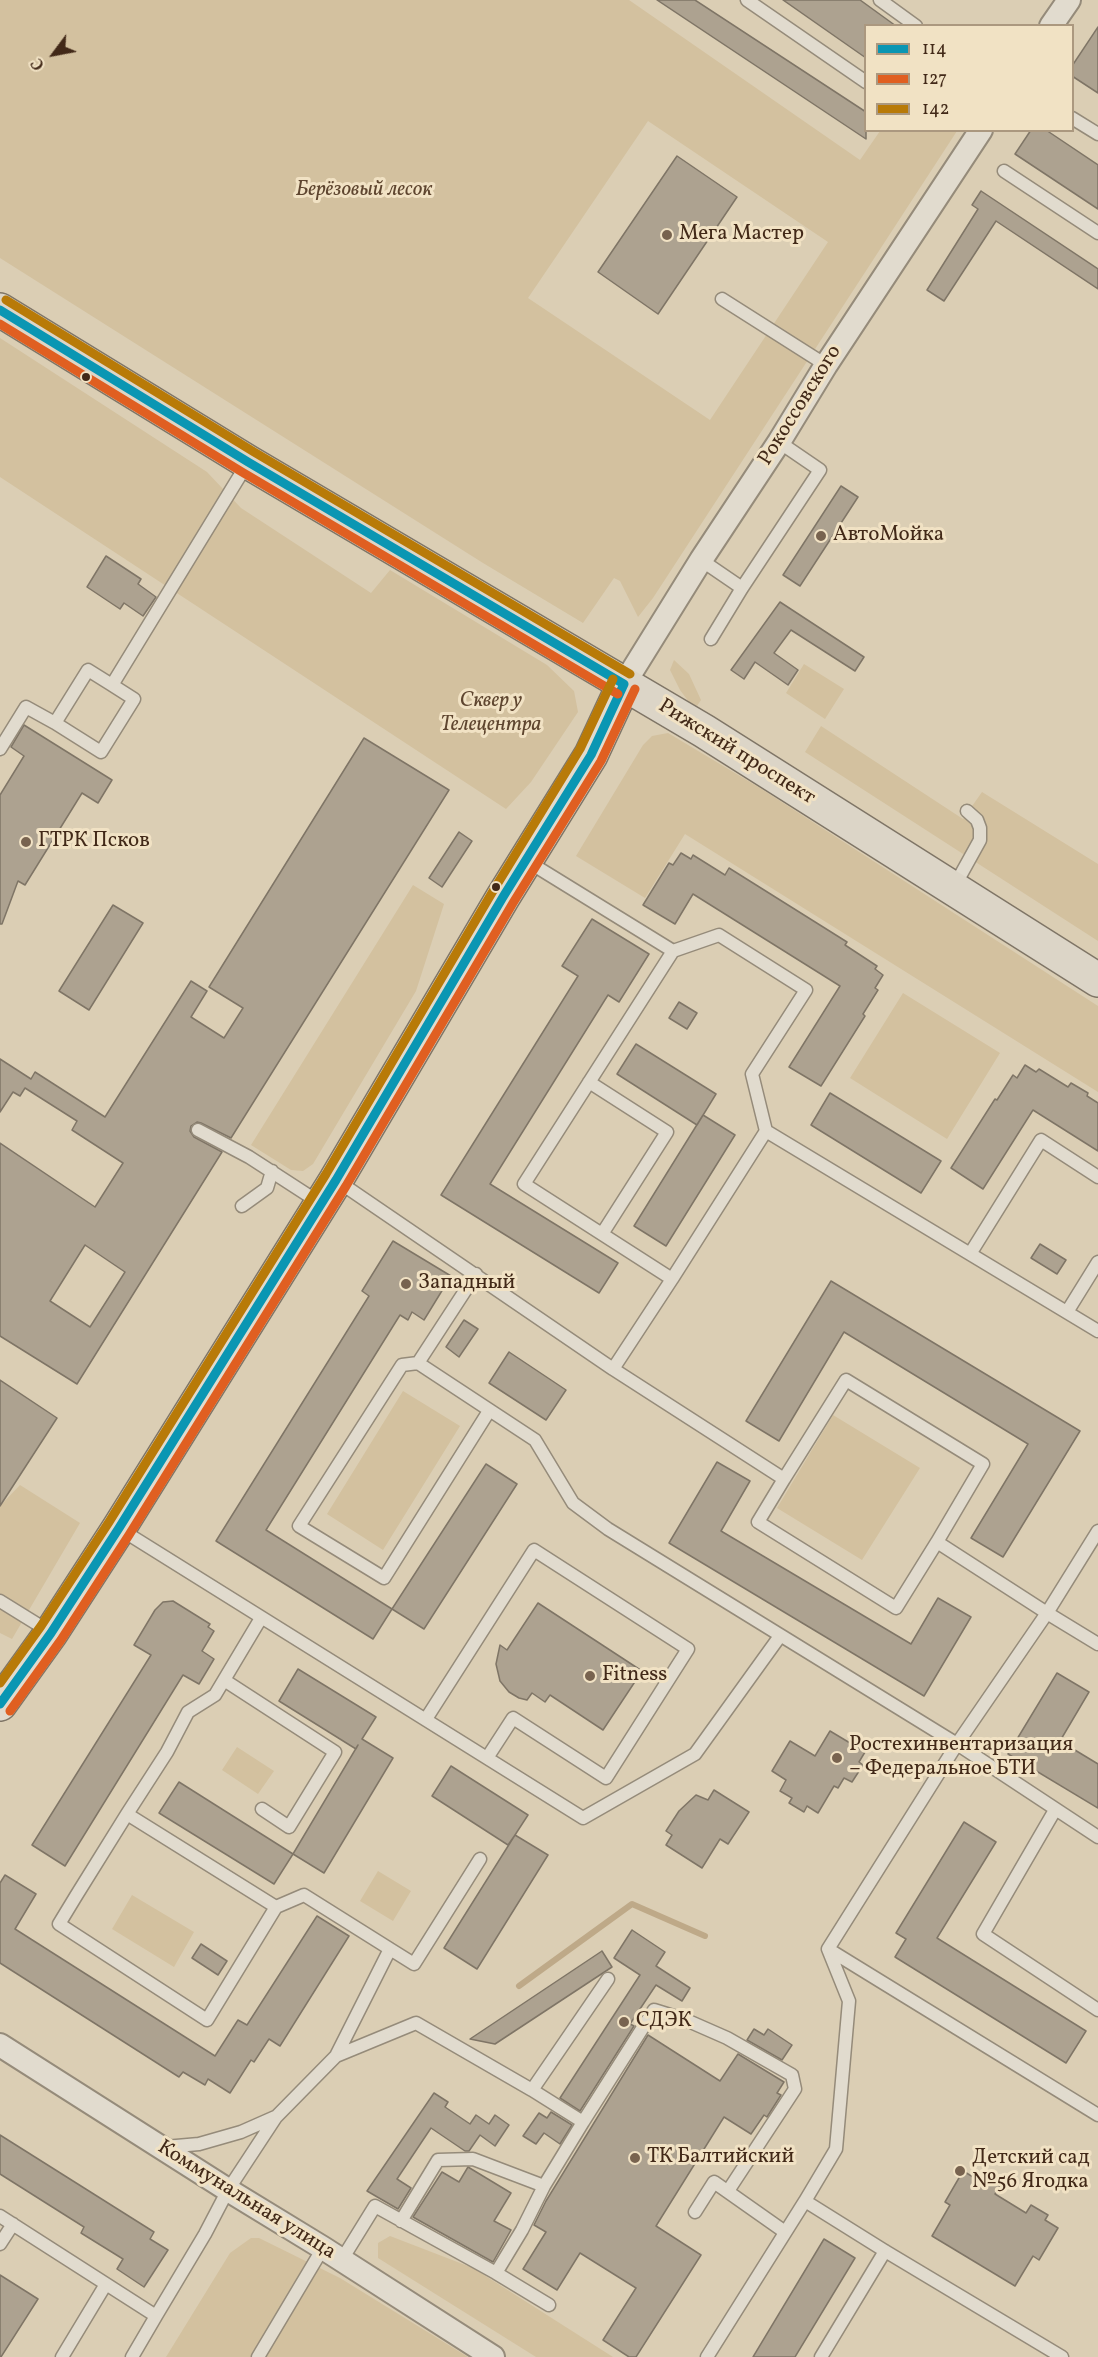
<!DOCTYPE html>
<meta charset="utf-8">
<style>
body{margin:0}
#map{position:relative;width:1098px;height:2357px;overflow:hidden;background:#dbceb4;font-family:Vollkorn,serif}
canvas{display:block}
.legend{position:absolute;left:864px;top:24px;width:210px;height:108px;box-sizing:border-box;background:#f1e2c4;border:2px solid #ab987f;margin:0;padding:8px 10px;list-style:none;font-size:18px;color:#422918}
.legend li{display:flex;align-items:center;gap:12px;height:30px}
.legend b{width:30px;border:2px solid #ab987f}
.north{position:absolute;left:24px;top:24px;width:60px;height:60px;-webkit-text-stroke:4px #f1e2c4;paint-order:stroke;rotate:238deg;font-size:16px;font-weight:700;line-height:24px;text-align:center;color:#422918}
.north::after{content:'';display:block;margin:auto;width:21px;height:27px;background:#422918;clip-path:polygon(50% 0,100% 100%,50% 72%,0 100%)}
</style>
<div id="map">
<canvas width="1098" height="2357"></canvas>
<ul class="legend">
<li><b style="height:8px;background:#0a96b3"></b>114</li>
<li><b style="height:8px;background:#e05f21"></b>127</li>
<li><b style="height:8px;background:#b87a08"></b>142</li>
</ul>
<div class="north">С</div>
</div>
<script>
const ctx = document.querySelector('canvas').getContext('2d');
ctx.lineJoin = 'round';
function fillPath(path, color) {
  ctx.fillStyle = color;
  ctx.fill(path, 'evenodd');
}
function shape(rows) {
  const path = new Path2D();
  for (const r of rows) {
    path.moveTo(r[0], r[1]);
    for (let i = 2; i < r.length; i += 2) path.lineTo(r[i], r[i + 1]);
  }
  return path;
}
function stroke(path, color, width, dash) {
  ctx.strokeStyle = color;
  ctx.lineWidth = width;
  ctx.lineCap = dash ? 'butt' : 'round';
  ctx.setLineDash(dash || []);
  ctx.stroke(path);
}
function write(font, color, halo, rows, align = 'center') {
  ctx.font = font + ' Vollkorn,serif';
  ctx.lineWidth = 6;
  ctx.setLineDash([]);
  ctx.textBaseline = 'middle';
  ctx.strokeStyle = halo;
  ctx.fillStyle = color;
  for (const [text, x, y, turn = 0] of rows) {
    ctx.save();
    ctx.translate(x, y);
    ctx.rotate((+turn || 0) * Math.PI / 180);
    ctx.textAlign = isNaN(turn) ? turn : align;
    if (halo) ctx.strokeText(text, 0, 0);
    ctx.fillText(text, 0, 0);
    ctx.restore();
  }
}
fillPath(shape([
 [0,0,629,0,860,160,880,131,957,131,653,598,638,617,620,581,614,578,583,623,483,563,0,258],
 [648,121,828,242,710,420,528,298],
 [0,338,207,472,241,508,371,593,390,570,547,665,574,691,578,712,531,782,506,809,0,477],
 [674,660,689,674,701,700,697,706,689,702,680,690,670,670],
 [804,664,844,689,825,719,786,693],
 [821,726,963,819,982,792,1098,864,1098,941,805,752],
 [668,733,760,788,1098,1006,1098,1092,685,834,645,898,576,856,643,745,652,736],
 [413,885,444,904,416,991,313,1164,303,1171,291,1170,251,1145],
 [903,993,1000,1053,947,1139,850,1078],
 [403,1391,460,1426,383,1550,327,1514],
 [833,1415,920,1468,862,1560,777,1508],
 [20,1485,80,1523,12,1639,0,1633,0,1506],
 [237,1747,274,1771,258,1794,222,1770],
 [378,1871,411,1891,393,1921,360,1901],
 [132,1895,194,1932,174,1967,112,1929],
 [390,2236,473,2268,613,2357,536,2357,378,2258,378,2243],
 [251,2238,259,2238,340,2278,468,2357,166,2357,230,2253]
]), '#d3c19f');
stroke(shape([
 [519,1986,632,1904,705,1936]
]), '#bea988', 6);
const building = shape([
 [657,0,695,0,866,112,866,139,657,0],
 [783,0,860,0,896,26,866,26,866,58,783,0],
 [1098,27,1098,93,1072,76,1072,66,1098,27],
 [1031,130,1046,130,1098,165,1098,209,1015,154,1031,130],
 [677,156,737,197,658,314,598,272,677,156],
 [981,191,1098,269,1098,289,996,221,944,301,927,290,978,209,972,205,981,191],
 [841,486,858,497,800,586,783,575,841,486],
 [106,556,141,579,138,584,156,597,143,616,124,603,120,609,87,587,106,556],
 [780,602,864,657,855,671,791,630,774,653,798,670,788,685,755,662,744,679,731,670,780,602],
 [24,725,112,780,98,803,82,793,25,885,18,881,2,924,0,924,0,795,24,756,11,747,24,725],
 [364,738,449,790,231,1138,201,1123,197,1122,191,1126,190,1131,194,1137,222,1152,77,1384,0,1336,0,1143,95,1207,123,1163,72,1130,77,1121,25,1088,20,1096,13,1092,0,1112,0,1059,31,1079,35,1072,105,1117,191,981,207,991,191,1017,224,1038,243,1008,209,987,364,738],
 [85,1245,125,1272,90,1327,50,1301,85,1245],
 [459,832,472,841,442,887,429,878,459,832],
 [681,853,691,859,693,855,725,875,729,868,847,942,845,945,877,966,875,969,883,975,875,988,878,990,863,1014,865,1016,821,1086,789,1067,840,986,693,894,675,924,643,905,669,863,673,865,681,853],
 [113,905,143,923,89,1010,59,991,113,905],
 [592,919,649,954,619,1002,608,995,490,1184,618,1263,599,1293,441,1195,578,976,562,966,592,919],
 [679,1002,697,1013,687,1029,669,1018,679,1002],
 [636,1044,716,1094,697,1125,617,1074,636,1044],
 [1025,1065,1036,1072,1039,1069,1068,1087,1071,1083,1088,1093,1087,1096,1098,1103,1098,1151,1033,1110,983,1189,951,1168,995,1099,997,1100,1013,1075,1017,1078,1025,1065],
 [830,1093,941,1161,921,1193,811,1125,830,1093],
 [703,1115,735,1135,666,1246,634,1226,703,1115],
 [393,1241,451,1276,424,1320,412,1312,408,1320,400,1315,266,1530,392,1609,373,1639,216,1541,369,1296,362,1291,393,1241],
 [1040,1244,1066,1260,1057,1274,1031,1258,1040,1244],
 [831,1281,1080,1431,1003,1557,971,1538,1028,1444,844,1332,779,1441,746,1421,831,1281],
 [464,1320,478,1329,459,1357,446,1347,464,1320],
 [509,1352,566,1390,546,1420,489,1383,509,1352],
 [0,1380,57,1418,0,1506,0,1380],
 [717,1462,750,1481,721,1531,911,1644,938,1598,971,1617,924,1696,669,1543,717,1462],
 [486,1464,517,1484,424,1629,392,1609,486,1464],
 [173,1601,210,1624,208,1627,214,1631,202,1651,214,1659,199,1684,183,1675,65,1866,32,1845,151,1655,134,1645,155,1610,163,1602,173,1601],
 [538,1603,642,1671,603,1730,550,1695,545,1702,532,1693,527,1700,519,1698,509,1692,500,1681,496,1664,500,1645,507,1650,538,1603],
 [298,1669,376,1717,362,1739,393,1758,324,1873,293,1854,358,1745,356,1749,279,1701,298,1669],
 [1057,1673,1089,1692,1060,1741,1098,1764,1098,1808,1008,1754,1057,1673],
 [830,1731,865,1752,859,1762,863,1765,852,1782,844,1778,838,1788,834,1786,818,1813,807,1806,804,1812,789,1803,792,1798,780,1791,786,1780,772,1771,790,1741,815,1756,830,1731],
 [451,1766,528,1815,515,1835,548,1855,477,1969,444,1948,515,1835,508,1845,432,1796,451,1766],
 [179,1782,293,1854,274,1884,159,1813,179,1782],
 [714,1790,749,1812,728,1844,720,1839,702,1868,666,1845,672,1835,666,1831,679,1811,696,1795,708,1800,714,1790],
 [964,1822,996,1842,937,1938,1086,2031,1066,2063,895,1957,906,1939,896,1933,964,1822],
 [5,1875,36,1894,15,1929,215,2056,238,2020,247,2025,317,1916,349,1936,280,2046,269,2039,254,2062,251,2060,230,2093,208,2079,205,2085,183,2072,179,2077,0,1963,0,1883,5,1875],
 [632,1930,665,1952,656,1966,690,1988,682,2001,656,1985,630,2024,634,2026,580,2111,560,2098,640,1975,614,1958,632,1930],
 [201,1944,227,1961,218,1975,192,1958,201,1944],
 [602,1951,612,1967,495,2044,470,2039,602,1951],
 [754,2029,764,2035,768,2029,792,2045,782,2060,747,2040,754,2029],
 [648,2035,720,2081,738,2054,784,2082,777,2093,781,2095,767,2117,764,2115,751,2134,724,2117,656,2226,701,2255,636,2357,629,2357,603,2340,636,2288,580,2253,557,2290,523,2269,546,2232,534,2225,546,2201,648,2035],
 [434,2093,448,2102,445,2107,470,2124,476,2115,489,2124,495,2115,509,2125,495,2146,480,2135,469,2151,465,2151,431,2128,397,2179,411,2188,398,2209,367,2191,434,2093],
 [551,2112,572,2125,560,2144,544,2133,536,2144,523,2136,539,2113,547,2118,551,2112],
 [0,2135,154,2232,150,2239,168,2250,144,2287,117,2269,123,2259,81,2233,84,2227,0,2174,0,2135],
 [468,2167,511,2193,494,2221,511,2230,493,2262,413,2217,442,2172,459,2182,468,2167],
 [963,2171,980,2181,984,2176,1000,2186,995,2194,1026,2213,1031,2205,1048,2215,1045,2220,1058,2228,1039,2260,1033,2256,1015,2286,932,2236,950,2205,945,2202,963,2171],
 [824,2239,855,2258,795,2357,753,2357,824,2239],
 [0,2275,38,2299,1,2357,0,2357,0,2275]
]);
fillPath(building, '#ada290');
stroke(building, '#7f7566', 1.5);
const lane = shape([
 [747,0,866,82],
 [880,0,916,26],
 [1072,118,1098,134],
 [1004,171,1098,233],
 [722,299,826,365],
 [701,560,742,588,820,470,779,442],
 [711,639,742,588],
 [112,685,88,670,55,723,101,752,134,699,112,685,247,464],
 [0,749,26,707,55,723],
 [527,861,673,951,524,1184,672,1279,766,1131,752,1074,806,990,719,935,673,951],
 [954,887,980,840,980,828,977,820,967,811],
 [589,1082,667,1132,602,1234],
 [198,1130,249,1157,320,1203],
 [766,1131,1098,1331],
 [336,1180,613,1369,672,1279],
 [242,1206,267,1188,272,1171],
 [970,1254,1041,1140,1098,1177],
 [476,1274,418,1363,535,1440,573,1503,608,1529,957,1744,828,1949,1098,2115],
 [1067,1312,1098,1262],
 [418,1363,402,1365,299,1526,384,1578,489,1411],
 [613,1369,784,1479,758,1522,896,1608,937,1542,1047,1613,1098,1531],
 [784,1479,846,1380,983,1464,937,1542],
 [120,1529,583,1818,695,1754,780,1636],
 [0,1601,50,1632],
 [1098,1644,1047,1613,957,1744,1098,1837],
 [224,1680,335,1752,289,1827,262,1809],
 [426,1719,534,1550,688,1649,606,1778,513,1718,487,1758],
 [1055,1810,983,1934,1098,2010],
 [127,1814,276,1907,207,2020,59,1924,76,1896,127,1814,167,1752,188,1712,215,1695,261,1618],
 [276,1907,304,1895,390,1949],
 [828,1949,849,2001,836,2149,805,2201,885,2251,1062,2357],
 [336,2056,390,1949,414,1964,480,1859],
 [532,2090,583,2122,654,2010,686,2020,727,2038,792,2075,795,2089,728,2191],
 [165,2147,199,2144,241,2132,275,2117],
 [695,2212,714,2182,785,2232],
 [0,2216,156,2316,205,2234,228,2190,276,2117,336,2056,416,2023,532,2090,608,1979],
 [401,2221,438,2160,473,2159,544,2186],
 [0,2244,13,2224],
 [341,2261,375,2206,496,2273,522,2230,544,2186,583,2122],
 [496,2273,549,2305],
 [62,2357,106,2284],
 [132,2357,156,2316],
 [258,2357,323,2248],
 [707,2357,805,2201],
 [821,2357,885,2251]
]);
const street = shape([
 [1051,26,1069,0],
 [624,684,701,560,779,442,826,365,981,130],
 [0,2045,228,2190,323,2248,493,2357]
]);
const secondary = shape([
 [0,1704,51,1633,119,1528,336,1180,503,897,591,755,624,684]
]);
const highway = shape([
 [0,310,248,462,704,731,1098,980]
]);
stroke(lane, '#958b7a', 15);
stroke(street, '#958b7a', 26);
stroke(secondary, '#7f7566', 36);
stroke(highway, '#7f7566', 36);
stroke(lane, '#e1dbce', 12);
stroke(street, '#e1dbce', 22);
stroke(secondary, '#e1dbce', 33);
stroke(highway, '#dcd5c7', 33);
stroke(shape([
 [0,310,248,462,624,684],
 [0,1704,51,1633,119,1528,336,1180,503,897,591,755,624,684]
]), '#0a96b3', 9);
stroke(shape([
 [0,324,242,472,618,694],
 [10,1711,61,1640,129,1535,346,1186,513,903,601,761,635,689]
]), '#e05f21', 9);
stroke(shape([
 [6,300,254,452,630,674],
 [0,1683,41,1626,109,1522,326,1174,493,891,580,749,613,679]
]), '#b87a08', 9);
for (const [x, y, r, color] of [
 [667,235,6,"#78634f"],
 [86,377,5,"#422918"],
 [821,536,6,"#78634f"],
 [26,842,6,"#78634f"],
 [496,887,5,"#422918"],
 [406,1284,6,"#78634f"],
 [590,1676,6,"#78634f"],
 [837,1758,6,"#78634f"],
 [624,2022,6,"#78634f"],
 [635,2158,6,"#78634f"],
 [960,2171,6,"#78634f"]
]) {
  const dot = new Path2D();
  dot.arc(x, y, r, 0, 2 * Math.PI);
  ctx.fillStyle = color;
  ctx.fill(dot);
  stroke(dot, '#f1e2c4', 2);
}
write('italic 21px', '#5e452f', '#f1e2c4', [
 ["Берёзовый лесок",364,191],
 ["Сквер у",491,702],
 ["Телецентра",491,726]
]);
write('21px', '#422918', '#f1e2c4', [
 ["Мега Мастер",679,235],
 ["АвтоМойка",833,536],
 ["ГТРК Псков",38,842],
 ["Западный",418,1284],
 ["Fitness",602,1676],
 ["Ростехинвентаризация",849,1746],
 ["– Федеральное БТИ",849,1770],
 ["СДЭК",636,2022],
 ["ТК Балтийский",647,2158],
 ["Детский сад",972,2159],
 ["№56 Ягодка",972,2183]
], 'left');
write('21px', '#422918', '#f1e2c4', [
 ["Рокоссовского",801,406,-58],
 ["Рижский проспект",736,753,32],
 ["Коммунальная улица",246,2201,32]
]);
</script>
